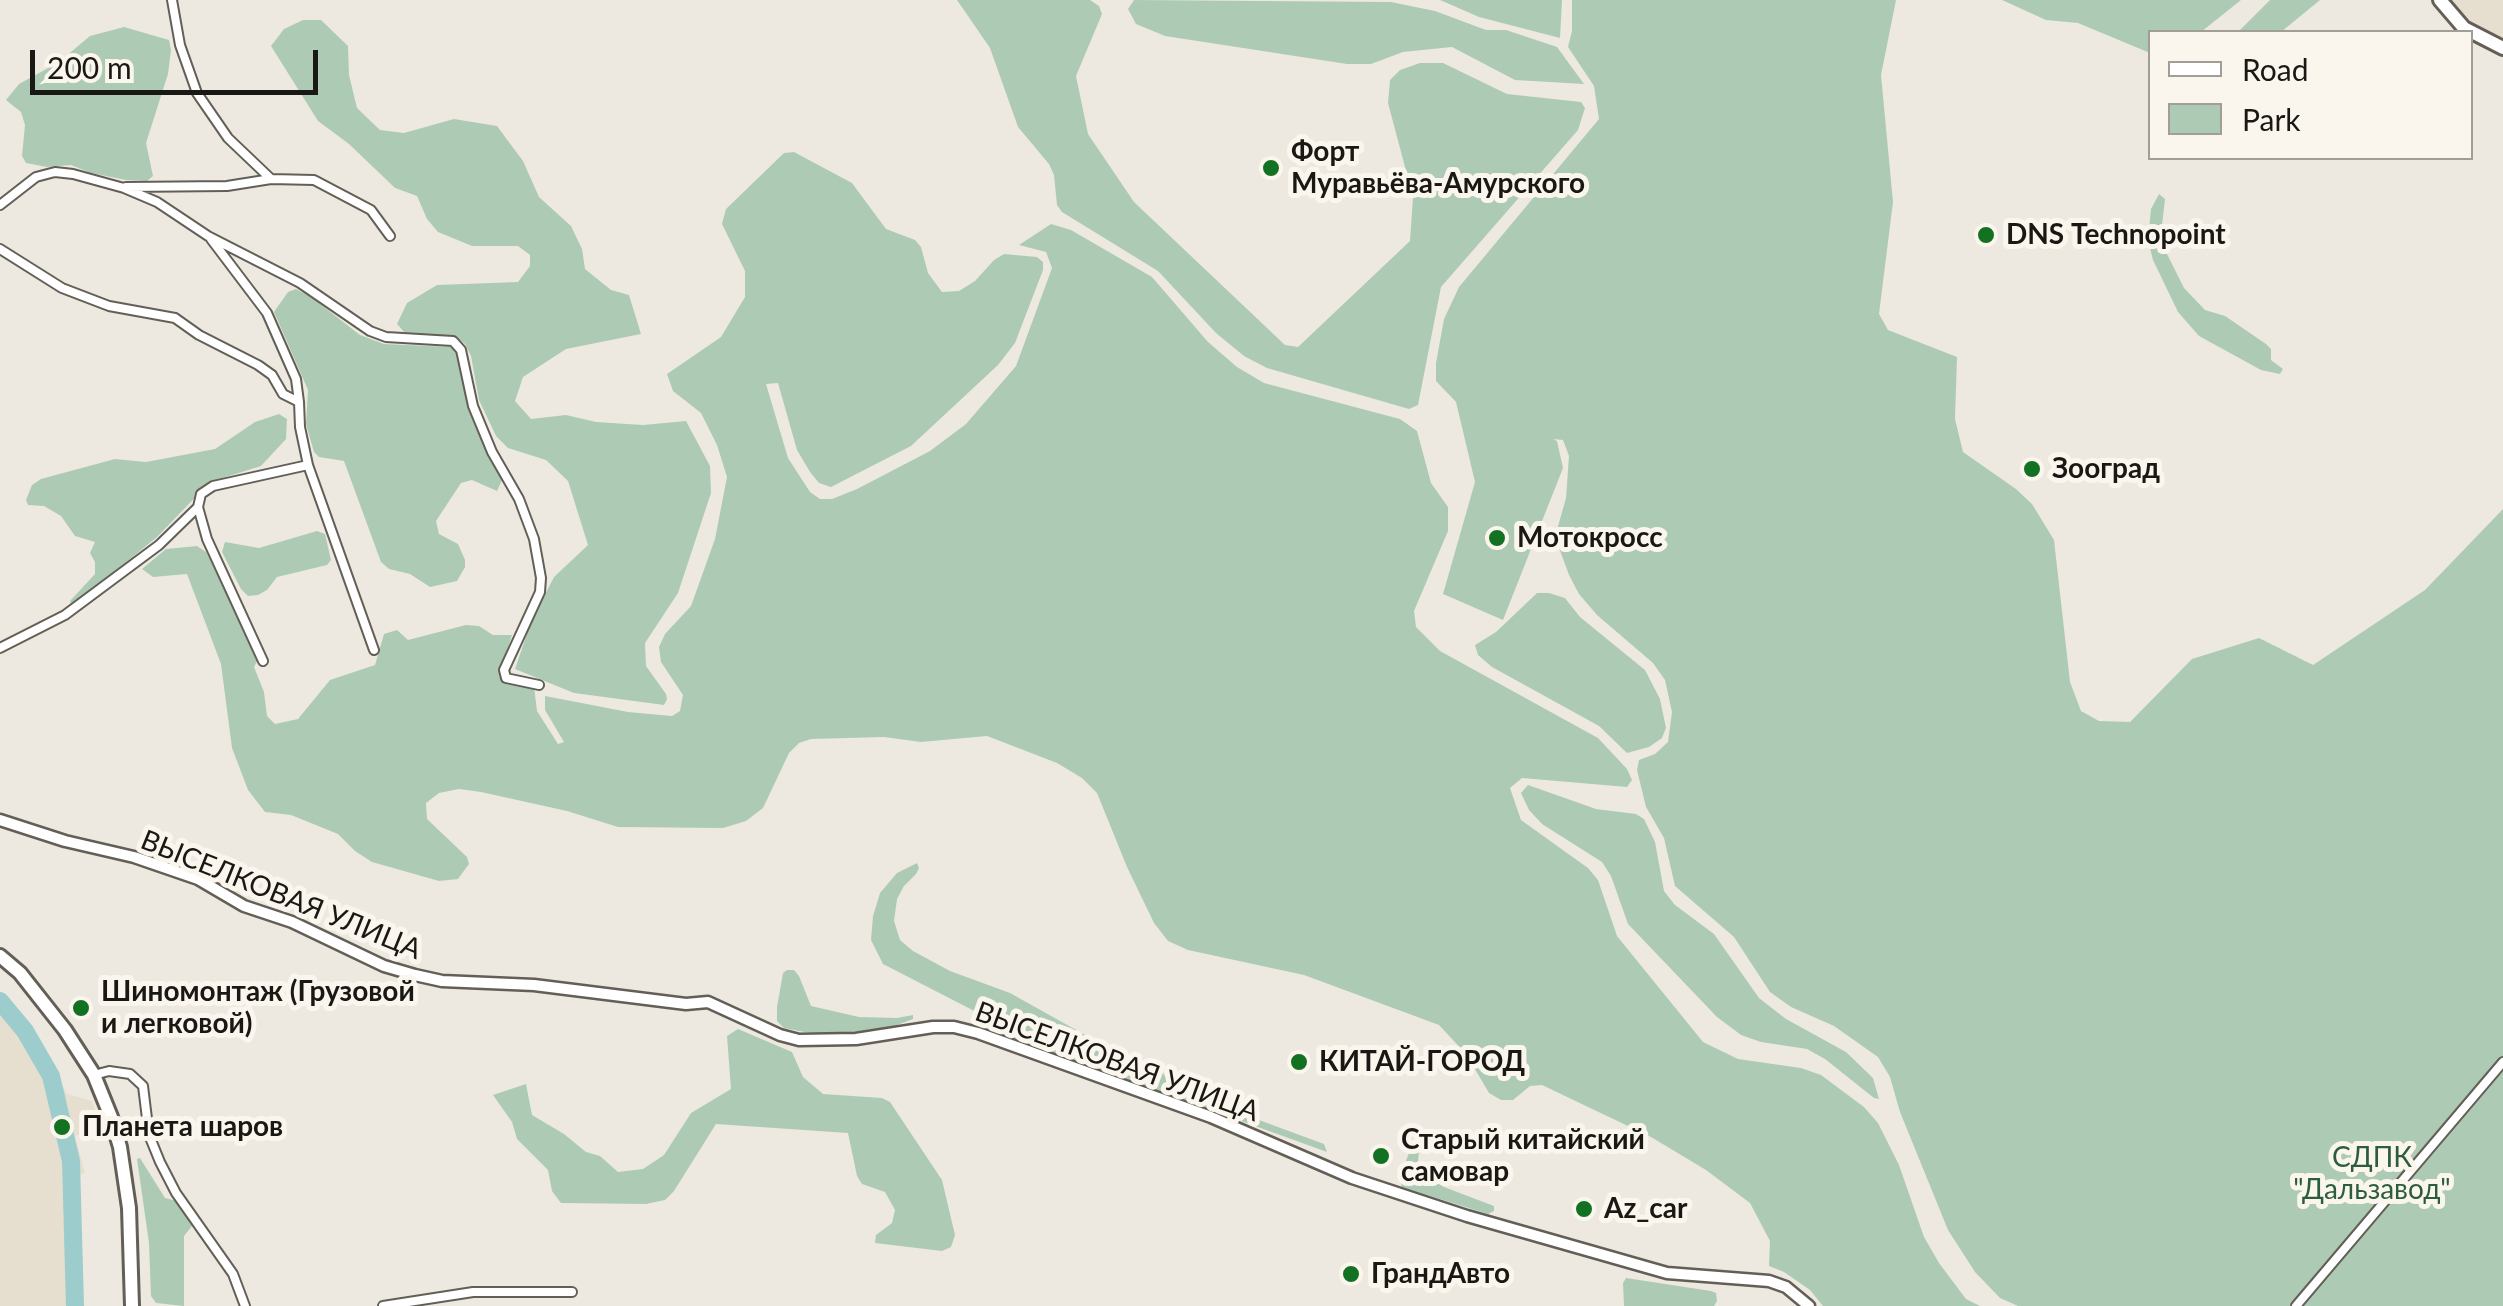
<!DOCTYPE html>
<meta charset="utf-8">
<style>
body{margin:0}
#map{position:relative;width:2503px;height:1306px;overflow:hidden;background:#eee9e0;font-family:Lato,sans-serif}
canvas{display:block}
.legend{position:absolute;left:2148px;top:30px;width:325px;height:130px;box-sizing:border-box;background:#fbf6ed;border:2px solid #a19d97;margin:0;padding:12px 18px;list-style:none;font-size:30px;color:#1a1815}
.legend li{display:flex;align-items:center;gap:20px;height:50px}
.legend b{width:50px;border:2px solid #a19d97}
.scale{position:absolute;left:30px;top:50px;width:288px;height:45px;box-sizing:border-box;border:5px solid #1a1815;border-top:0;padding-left:12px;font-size:30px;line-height:35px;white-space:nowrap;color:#1a1815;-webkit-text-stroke:8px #fbf6ed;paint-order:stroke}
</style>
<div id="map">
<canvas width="2503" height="1306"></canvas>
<ul class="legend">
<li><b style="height:12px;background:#fff"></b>Road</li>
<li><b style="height:28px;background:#adcbb4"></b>Park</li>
</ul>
<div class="scale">200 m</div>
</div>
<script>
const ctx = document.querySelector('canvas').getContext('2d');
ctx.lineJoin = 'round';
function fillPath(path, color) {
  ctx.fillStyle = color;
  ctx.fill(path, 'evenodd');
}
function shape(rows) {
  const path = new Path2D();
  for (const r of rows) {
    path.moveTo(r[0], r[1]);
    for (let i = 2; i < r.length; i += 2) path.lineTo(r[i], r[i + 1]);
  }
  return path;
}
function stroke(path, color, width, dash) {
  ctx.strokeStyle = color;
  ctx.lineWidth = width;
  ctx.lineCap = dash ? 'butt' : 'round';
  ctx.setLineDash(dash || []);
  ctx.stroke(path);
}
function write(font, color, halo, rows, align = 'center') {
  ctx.font = font + ' Lato,sans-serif';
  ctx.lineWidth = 10;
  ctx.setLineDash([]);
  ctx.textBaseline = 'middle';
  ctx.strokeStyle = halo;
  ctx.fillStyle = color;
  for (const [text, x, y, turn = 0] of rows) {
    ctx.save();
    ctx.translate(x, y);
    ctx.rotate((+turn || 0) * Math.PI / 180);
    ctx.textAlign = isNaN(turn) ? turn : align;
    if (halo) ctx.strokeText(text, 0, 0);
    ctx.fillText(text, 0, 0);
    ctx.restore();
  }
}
fillPath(shape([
 [2444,0,2503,0,2503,45,2454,14],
 [0,1011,32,1050,42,1048,67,1094,92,1101,100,1126,75,1136,85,1173,73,1177,75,1306,0,1306]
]), '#e6dece');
fillPath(shape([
 [957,0,1090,0,1099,6,1102,14,1076,76,1088,134,1134,202,1285,345,1298,347,1410,241,1413,197,1388,103,1390,80,1400,70,1420,63,1443,63,1507,94,1581,102,1585,108,1578,130,1441,287,1418,405,1409,409,1267,368,1244,356,1216,333,1158,271,1062,212,1057,205,1054,175,1049,164,1018,127,990,48],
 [1134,0,1391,2,1435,11,1486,30,1506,30,1557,47,1584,84,1515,80,1452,47,1403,52,1371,64,1347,64,1165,36,1136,24,1128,9],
 [1440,0,1562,0,1560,38,1479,17],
 [1572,0,1896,0,1881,75,1893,202,1879,314,1888,330,1957,357,1955,419,1963,452,2016,489,2032,504,2054,540,2070,682,2081,711,2099,721,2130,722,2192,659,2259,638,2313,665,2425,590,2503,509,2503,1306,2018,1306,2000,1298,1975,1272,1948,1230,1900,1112,1890,1077,1878,1057,1834,1026,1791,1007,1770,992,1734,937,1675,886,1664,838,1646,807,1637,770,1639,760,1655,754,1668,742,1672,712,1665,680,1653,663,1597,615,1579,594,1569,575,1555,537,1566,498,1569,456,1563,440,1553,439,1557,441,1563,468,1503,620,1443,594,1475,482,1456,402,1436,381,1436,363,1444,319,1459,287,1599,119,1594,86,1568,47,1572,31],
 [2002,0,2241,0,2201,32,2150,32,2150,53,2078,23,2046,20],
 [2270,0,2320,0,2281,32,2238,32],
 [303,20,321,20,348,46,349,75,357,108,380,130,404,133,454,119,497,126,523,161,539,197,571,226,582,249,585,269,611,290,629,295,641,334,566,349,523,377,515,401,531,419,566,415,596,422,643,425,686,421,710,466,711,493,678,593,645,643,646,666,666,694,667,699,664,705,574,693,515,669,531,622,554,577,588,545,568,481,546,460,508,448,496,436,479,400,471,356,465,344,455,336,405,333,397,324,407,303,437,285,518,282,530,266,530,255,518,246,472,246,438,232,427,219,417,196,395,188,349,144,318,121,271,46,284,29],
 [124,27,169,40,171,50,168,74,146,143,153,176,147,181,126,180,91,173,71,165,47,167,26,163,22,156,25,125,21,112,6,100,19,84,59,62,90,36],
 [794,152,852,183,886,229,915,240,921,247,928,273,942,292,959,291,975,281,994,260,1004,254,1037,257,1043,262,1043,270,1015,343,998,365,911,446,831,487,819,483,810,472,797,450,778,383,766,384,788,458,810,492,820,499,832,499,857,489,930,451,966,424,1016,366,1052,268,1046,252,1019,245,1051,224,1071,230,1152,277,1208,342,1237,367,1264,383,1400,419,1417,431,1431,483,1448,507,1448,531,1414,611,1416,627,1440,651,1598,738,1627,769,1632,780,1627,787,1522,778,1510,788,1521,820,1588,868,1598,880,1617,936,1703,1042,1738,1059,1801,1068,1821,1075,1864,1107,1878,1123,1899,1165,1924,1237,1939,1263,1966,1299,1980,1306,1823,1306,1810,1290,1784,1272,1769,1266,1770,1241,1750,1203,1706,1170,1651,1137,1542,1085,1530,1086,1513,1100,1501,1100,1489,1093,1466,1054,1439,1025,1304,975,1188,950,1168,941,1154,923,1127,867,1097,793,1082,778,1057,763,987,736,921,742,884,737,811,739,799,743,789,753,763,808,746,821,723,828,618,827,567,811,481,792,459,789,439,793,426,803,427,819,467,857,469,864,458,879,439,881,372,862,355,851,338,834,291,815,265,812,248,790,232,748,221,664,187,574,153,577,142,569,166,549,197,546,206,552,247,630,258,659,254,667,264,692,267,716,275,724,298,719,330,680,375,665,384,634,397,630,408,640,466,625,479,626,493,635,512,635,501,669,502,677,504,681,534,687,537,711,558,744,564,742,545,710,545,696,628,712,672,716,680,711,683,695,661,662,659,647,665,634,691,606,715,539,727,477,717,445,701,413,673,391,667,374,721,337,745,297,745,271,722,224,726,209,784,153],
 [2159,194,2165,199,2161,234,2163,246,2184,288,2205,310,2225,316,2266,344,2271,349,2271,360,2283,369,2280,374,2261,370,2199,336,2178,312,2153,260,2148,240,2151,209],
 [296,289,311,297,360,335,384,344,452,347,457,352,463,364,470,407,489,454,503,478,497,491,472,480,461,483,436,521,439,534,458,544,465,560,465,567,457,581,430,587,410,574,389,569,381,562,344,461,319,457,314,452,306,424,308,390,274,312,288,292],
 [279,414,287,419,286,439,261,466,210,482,157,537,76,603,71,604,70,601,95,574,95,562,90,553,95,542,75,536,61,516,44,506,28,505,26,500,32,485,41,479,115,459,146,462,215,449,255,422],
 [317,531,325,534,331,560,327,565,277,577,267,590,258,595,248,596,241,589,222,552,225,542,259,548],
 [1537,593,1549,593,1565,598,1580,617,1645,670,1660,699,1666,728,1662,738,1649,747,1627,753,1599,726,1492,667,1478,655,1475,645,1496,632],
 [1528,785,1596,809,1636,814,1644,819,1655,842,1664,891,1675,905,1714,934,1759,998,1786,1019,1846,1052,1873,1078,1879,1099,1874,1098,1825,1059,1807,1049,1761,1042,1741,1035,1717,1017,1628,924,1611,876,1602,862,1542,824,1529,810,1521,793],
 [917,863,919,868,916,874,904,886,897,899,894,921,900,940,913,951,950,971,1010,993,1087,1036,1163,1073,1172,1088,1324,1144,1327,1152,1001,1034,986,1017,883,964,871,940,873,916,880,893,897,873],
 [787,970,794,970,799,976,811,1006,859,1017,897,1018,913,1015,913,1019,889,1028,860,1034,820,1035,784,1028,777,1021,777,1007,783,973],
 [738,1029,792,1052,803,1077,823,1094,882,1098,890,1102,942,1180,955,1235,951,1247,942,1251,875,1243,876,1235,892,1223,895,1210,885,1192,862,1184,857,1176,848,1133,716,1124,674,1191,665,1200,646,1204,561,1203,552,1191,548,1170,517,1139,512,1122,493,1095,526,1084,532,1115,564,1134,586,1152,600,1156,618,1172,643,1169,664,1155,691,1113,731,1089,727,1036],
 [1411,1147,1419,1151,1417,1172,1444,1187,1494,1206,1494,1211,1488,1214,1402,1187,1400,1178],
 [140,1158,165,1198,177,1201,192,1226,184,1236,184,1306,156,1303,151,1296,149,1243,137,1159],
 [1626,1278,1711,1291,1716,1293,1717,1301,1714,1306,1624,1306,1623,1283]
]), '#adcbb4');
stroke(shape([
 [0,1001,25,1031,51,1076,71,1161,75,1306]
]), '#9dcccd', 18);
const minor = shape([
 [172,0,180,45,197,93,228,138,271,179,314,180,371,210,390,236],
 [126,187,227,186,271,179],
 [0,205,36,177,55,172,73,174,124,188,157,202,208,236,300,283,370,331,386,337,453,341,461,350,473,406,492,452,519,499,534,539,541,578,540,592,504,670,506,678,539,685],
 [211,239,267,313,296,379,299,402],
 [0,249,62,288,109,306,175,318,199,335,258,365,272,375,283,394,299,402,300,427,308,465,374,650],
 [198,507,207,539,263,661],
 [0,648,65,615,159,545,198,507,201,494,213,486,308,465],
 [94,1075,109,1071,130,1074,143,1086,149,1135,160,1162,176,1193,233,1274,245,1306],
 [383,1306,473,1292,572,1292],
 [2296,1306,2503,1062]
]);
const tertiary = shape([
 [0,820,65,841,134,857,198,879,244,906,292,922,384,966,415,975,442,981,534,985,686,1004,708,1002,780,1035,799,1040,856,1039,933,1027,954,1027,978,1033,1211,1117,1352,1178,1467,1216,1667,1273,1769,1281,1786,1287,1809,1306]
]);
const primary = shape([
 [2440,0,2464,28,2503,48],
 [0,956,20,973,65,1030,94,1075,111,1117,120,1147,129,1208,132,1306]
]);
stroke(minor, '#635f57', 12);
stroke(tertiary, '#635f57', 15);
stroke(primary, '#635f57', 18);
stroke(minor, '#fff', 8);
stroke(tertiary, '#fff', 10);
stroke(primary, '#fff', 12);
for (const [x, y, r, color] of [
 [1271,168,10,"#137221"],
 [1986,235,10,"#137221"],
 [2032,469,10,"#137221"],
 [1497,538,10,"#137221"],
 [81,1008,10,"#137221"],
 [1299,1062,10,"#137221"],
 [62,1127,10,"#137221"],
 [1381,1156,10,"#137221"],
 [1584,1209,10,"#137221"],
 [1351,1274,10,"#137221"]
]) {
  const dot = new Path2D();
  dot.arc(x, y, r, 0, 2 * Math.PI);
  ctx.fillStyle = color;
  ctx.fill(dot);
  stroke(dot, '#fbf6ed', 4);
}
write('bold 28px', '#1a1815', '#fbf6ed', [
 ["Форт",1291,152],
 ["Муравьёва-Амурского",1291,184],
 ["DNS Technopoint",2006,235],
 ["Зооград",2052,469],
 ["Мотокросс",1517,538],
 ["Шиномонтаж (Грузовой",101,992],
 ["и легковой)",101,1024],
 ["КИТАЙ-ГОРОД",1319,1062],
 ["Планета шаров",82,1127],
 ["Старый китайский",1401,1140],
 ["самовар",1401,1172],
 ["Az_car",1604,1209],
 ["ГрандАвто",1371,1274]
], 'left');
write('28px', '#1a1815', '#fbf6ed', [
 ["ВЫСЕЛКОВАЯ УЛИЦА",281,895,22],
 ["ВЫСЕЛКОВАЯ УЛИЦА",1117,1062,20]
]);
write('28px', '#2c5e3c', '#fbf6ed', [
 ["СДПК",2372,1158],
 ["\"Дальзавод\"",2372,1190]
]);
</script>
